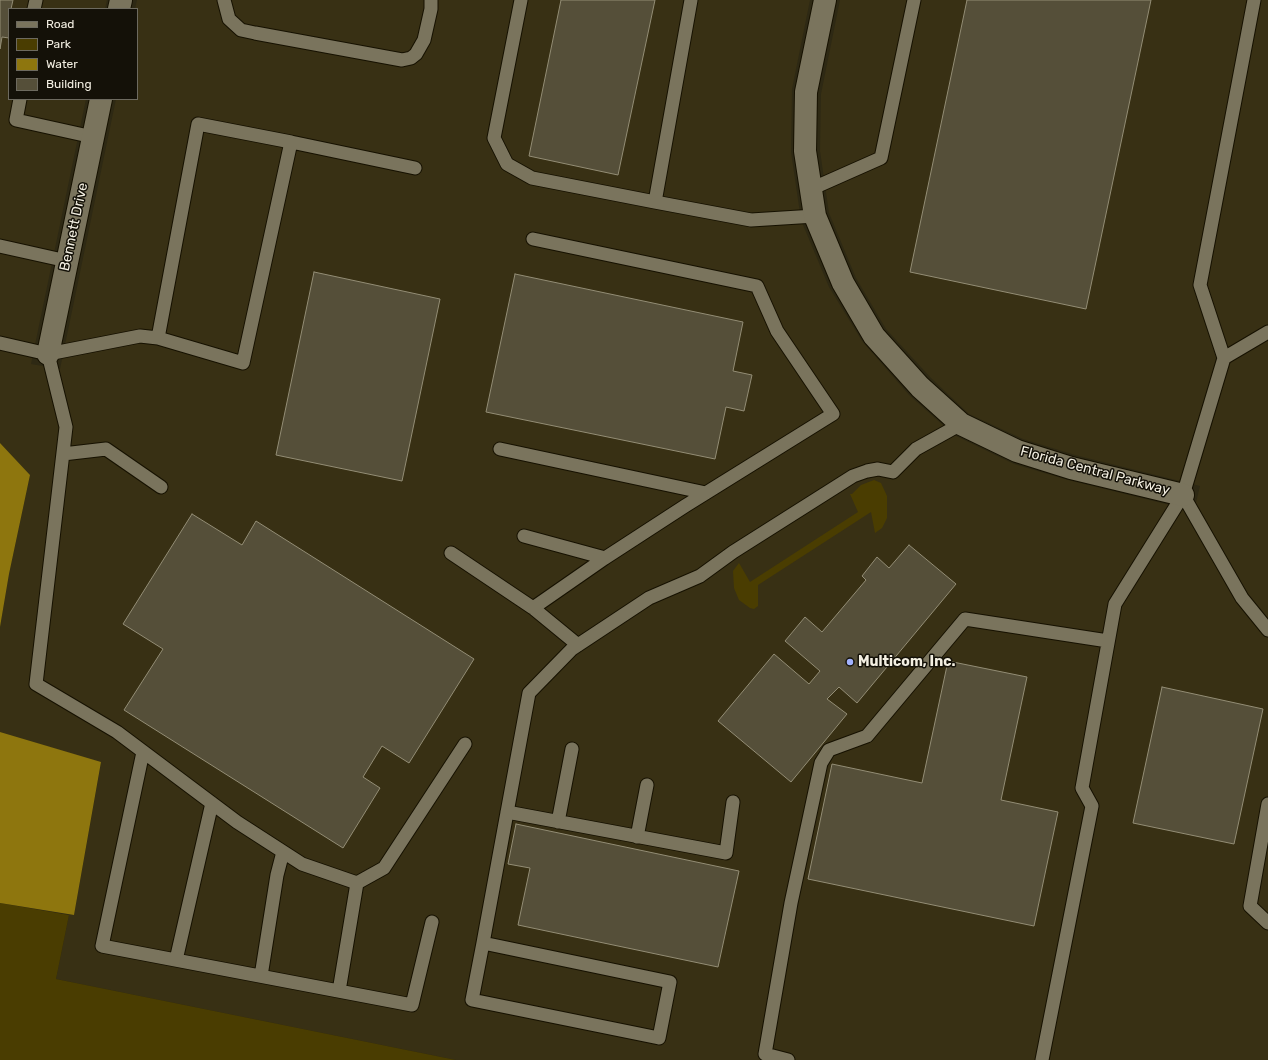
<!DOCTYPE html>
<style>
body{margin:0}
#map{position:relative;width:1268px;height:1060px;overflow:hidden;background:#2e2914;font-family:Rubik,sans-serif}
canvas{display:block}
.legend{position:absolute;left:8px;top:8px;width:130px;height:92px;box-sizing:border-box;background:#141108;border:1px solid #6d6a5f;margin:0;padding:5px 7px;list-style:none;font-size:12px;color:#f3efe2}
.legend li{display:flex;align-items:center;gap:8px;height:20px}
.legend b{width:20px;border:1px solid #6d6a5f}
</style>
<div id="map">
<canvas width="1268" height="1060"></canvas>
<ul class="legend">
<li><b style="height:5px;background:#7a745d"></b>Road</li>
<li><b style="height:11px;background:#4a3d01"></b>Park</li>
<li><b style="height:11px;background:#8e760e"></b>Water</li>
<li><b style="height:11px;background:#554f39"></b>Building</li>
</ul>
</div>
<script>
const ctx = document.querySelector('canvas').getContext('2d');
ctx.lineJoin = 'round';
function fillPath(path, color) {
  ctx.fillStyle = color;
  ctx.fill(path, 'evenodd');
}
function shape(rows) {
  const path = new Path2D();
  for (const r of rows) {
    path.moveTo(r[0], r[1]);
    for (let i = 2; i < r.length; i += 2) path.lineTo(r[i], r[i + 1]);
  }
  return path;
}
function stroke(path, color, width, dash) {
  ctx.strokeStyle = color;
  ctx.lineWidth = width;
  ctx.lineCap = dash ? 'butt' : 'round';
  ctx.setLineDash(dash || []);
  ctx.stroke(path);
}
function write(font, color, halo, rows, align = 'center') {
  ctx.font = font + ' Rubik,sans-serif';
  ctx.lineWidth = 3;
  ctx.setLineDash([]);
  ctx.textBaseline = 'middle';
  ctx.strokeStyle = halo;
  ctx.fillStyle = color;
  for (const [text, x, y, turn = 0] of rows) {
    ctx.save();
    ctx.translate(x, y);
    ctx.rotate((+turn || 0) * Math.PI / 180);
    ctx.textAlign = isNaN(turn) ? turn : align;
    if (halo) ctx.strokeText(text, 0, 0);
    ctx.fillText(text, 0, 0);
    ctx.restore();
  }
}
fillPath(shape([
 [0,0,107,0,105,9,9,9,9,99,86,99,31,364,60,369,116,99,137,99,137,9,135,9,137,0,810,0,792,89,791,152,801,220,829,287,862,341,909,395,954,435,1014,464,1068,480,1194,511,1200,486,1075,455,1023,439,969,414,931,378,886,329,856,278,829,213,820,151,821,94,840,0,1268,0,1268,1060,456,1060,56,979,69,915,74,915,101,763,0,732,0,627,9,574,30,475,0,443]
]), '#383014');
fillPath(shape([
 [874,480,881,483,887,496,887,518,882,528,875,533,871,512,758,585,758,606,754,609,750,608,739,600,734,588,733,571,739,563,750,582,858,512,850,494,852,494,861,485],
 [0,903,69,915,56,979,456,1060,0,1060]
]), '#4a3d01');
fillPath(shape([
 [0,443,30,475,9,574,0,627],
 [0,732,101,762,74,915,0,903]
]), '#8e760e');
const building = shape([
 [0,0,13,0,11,9,9,9,9,38,2,37,0,49,0,0],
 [561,0,655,0,618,175,529,156,561,0],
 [967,0,1151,0,1086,309,910,272,967,0],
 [314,272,440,299,402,481,276,455,314,272],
 [515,274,743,322,733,371,752,375,744,411,726,407,715,459,486,412,515,274],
 [192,514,242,545,256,521,474,659,409,763,382,746,363,777,380,788,343,848,124,710,163,649,123,624,192,514],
 [909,545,956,584,857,703,839,687,827,699,847,714,791,782,718,721,774,654,809,684,820,671,785,641,805,617,822,632,866,580,862,576,877,557,889,568,909,545],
 [948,661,1027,677,1001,800,1058,812,1034,926,808,879,832,764,922,783,948,661],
 [1162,687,1263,709,1234,844,1133,823,1162,687],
 [516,824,739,871,718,967,518,925,530,868,508,864,516,824]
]);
fillPath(building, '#554f39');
stroke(building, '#938d75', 1);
const service = shape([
 [224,0,229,19,241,30,255,33,402,60,411,58,416,54,424,40,431,9,431,0],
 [521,0,494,138,507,164,532,178,655,202,691,0],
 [34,9,36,0],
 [20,99,16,120,93,137],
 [811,189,881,158,914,0],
 [655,202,751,220,815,216],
 [0,246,67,261],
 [158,338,198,124,291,142],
 [0,343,48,354,140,336,158,338,243,363,291,142,415,168],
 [48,354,66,427,36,684,117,732,237,822,302,864,357,883,384,868,465,744],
 [1224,358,1268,332],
 [500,449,706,493],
 [63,454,106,449,161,487],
 [1183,495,1242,598,1268,630],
 [524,536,605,558],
 [451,553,533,608,578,645],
 [533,608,605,558,685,506,833,414,777,331,757,286,533,239],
 [143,752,102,946,412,1005,432,922],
 [1268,804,1250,906,1268,923],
 [507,812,726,853,733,802],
 [558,822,572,749],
 [637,837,647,785],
 [483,943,670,982,659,1038,472,1000,483,943,529,693,572,649,649,598,700,576,733,552,853,476,867,471,878,469,893,472,916,449,961,424],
 [176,960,212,803],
 [261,976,277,875,283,852],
 [339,991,357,883],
 [788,1060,765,1054,791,903,821,763,829,750,867,736,965,619,1108,641],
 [1042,1060,1092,806,1082,788,1115,604,1183,495,1224,358,1200,285,1254,0]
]);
const minor = shape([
 [825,0,806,92,805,151,815,216,843,283,874,336,920,387,961,424,1017,451,1071,468,1183,495],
 [119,9,121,0],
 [48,354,101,99]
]);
stroke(service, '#161101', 15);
stroke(minor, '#161101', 24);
stroke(service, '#7a745d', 13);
stroke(minor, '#7a745d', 22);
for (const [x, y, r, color] of [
 [850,662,4,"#a2b2fd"]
]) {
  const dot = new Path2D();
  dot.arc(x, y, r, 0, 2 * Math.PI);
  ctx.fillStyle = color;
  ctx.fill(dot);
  stroke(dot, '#141108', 1.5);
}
write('14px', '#f3efe2', '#141108', [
 ["Bennett Drive",74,227,-78],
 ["Florida Central Parkway",1095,471,15]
]);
write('bold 14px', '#f3efe2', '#141108', [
 ["Multicom, Inc.",858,662]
], 'left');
</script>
